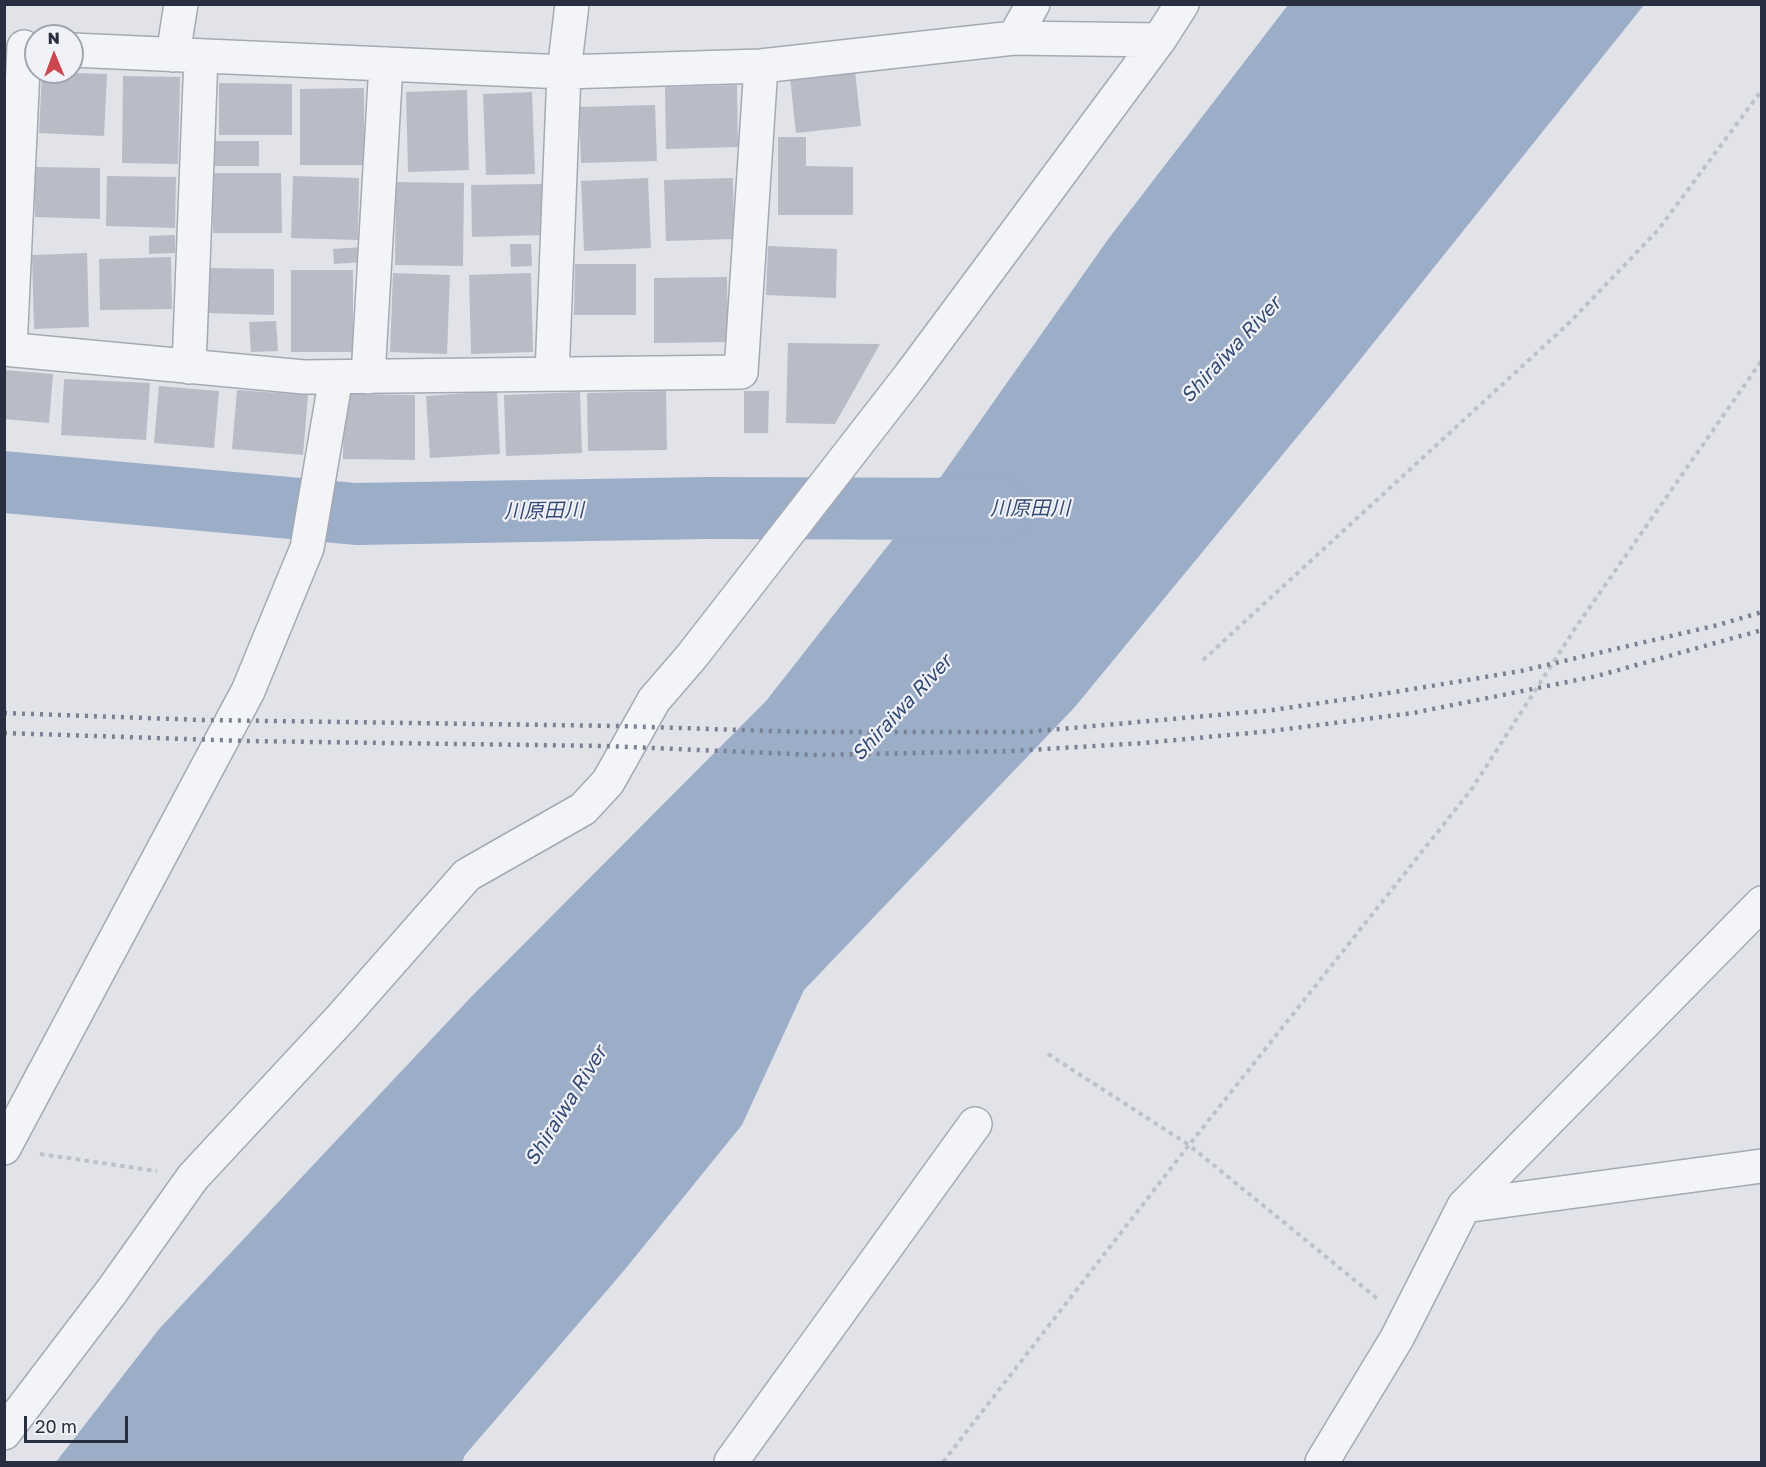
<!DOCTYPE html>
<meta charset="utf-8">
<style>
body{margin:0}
#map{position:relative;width:1766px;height:1467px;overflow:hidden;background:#e1e3e9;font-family:"Golos Text",sans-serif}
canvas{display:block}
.frame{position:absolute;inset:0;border:6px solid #292f40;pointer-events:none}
.north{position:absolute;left:24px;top:24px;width:60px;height:60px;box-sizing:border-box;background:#f0f2f7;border:2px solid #a0a4ae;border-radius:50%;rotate:359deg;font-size:16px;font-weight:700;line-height:24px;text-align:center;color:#292f40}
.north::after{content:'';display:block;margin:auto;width:21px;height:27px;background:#cc484e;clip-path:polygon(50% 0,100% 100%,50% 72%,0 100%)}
.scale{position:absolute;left:24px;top:1416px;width:104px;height:27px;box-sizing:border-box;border:3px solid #292f40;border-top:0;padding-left:8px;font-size:18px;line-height:21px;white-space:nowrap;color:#292f40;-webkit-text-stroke:4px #f0f2f7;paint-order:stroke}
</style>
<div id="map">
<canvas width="1766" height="1467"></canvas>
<div class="frame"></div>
<div class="north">N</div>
<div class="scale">20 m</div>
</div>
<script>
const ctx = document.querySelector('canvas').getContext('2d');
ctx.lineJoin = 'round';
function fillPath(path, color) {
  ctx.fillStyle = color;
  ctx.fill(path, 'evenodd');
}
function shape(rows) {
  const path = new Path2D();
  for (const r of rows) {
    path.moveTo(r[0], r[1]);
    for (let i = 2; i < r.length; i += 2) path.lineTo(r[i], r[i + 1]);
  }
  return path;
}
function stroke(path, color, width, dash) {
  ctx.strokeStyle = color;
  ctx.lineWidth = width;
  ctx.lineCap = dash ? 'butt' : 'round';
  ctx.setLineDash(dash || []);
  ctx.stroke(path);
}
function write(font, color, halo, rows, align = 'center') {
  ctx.font = font + ' "Golos Text","Noto Sans JP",sans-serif';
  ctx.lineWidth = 4.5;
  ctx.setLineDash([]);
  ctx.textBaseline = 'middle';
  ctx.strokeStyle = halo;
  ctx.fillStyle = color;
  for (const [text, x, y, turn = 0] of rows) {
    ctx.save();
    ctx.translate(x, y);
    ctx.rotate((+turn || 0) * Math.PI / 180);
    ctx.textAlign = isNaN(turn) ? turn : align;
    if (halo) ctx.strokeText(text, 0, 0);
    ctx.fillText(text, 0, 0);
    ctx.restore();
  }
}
fillPath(shape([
 [1288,5,1644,5,1335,391,1074,708,804,990,742,1125,622,1273,465,1455,462,1462,56,1462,159,1329,473,995,766,701,930,492,1109,238]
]), '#9cadc8');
stroke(shape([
 [4,482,356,514,706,508,1000,509]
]), '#9cadc8', 62);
fillPath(shape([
 [855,71,861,126,796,133,790,78],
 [42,72,107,74,104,136,39,133],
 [123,76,180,77,178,164,122,163],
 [219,83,292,84,292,135,219,135],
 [737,85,738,147,666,149,665,87],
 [364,88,364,165,300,165,300,89],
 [467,90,469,170,408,172,406,92],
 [532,92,535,174,486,175,483,94],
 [655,105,657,161,581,163,579,107],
 [778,137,806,137,806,166,853,167,853,215,778,215],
 [214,141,259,141,259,166,214,166],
 [35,167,100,168,100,219,35,217],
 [213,173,281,173,282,233,213,233],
 [107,176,176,177,175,228,106,226],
 [293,176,359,178,358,240,291,238],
 [648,178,651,248,584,251,581,181],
 [733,178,734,239,666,241,664,180],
 [396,182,464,183,463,266,395,265],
 [544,184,544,235,472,237,471,185],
 [175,235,175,253,149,254,149,236],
 [510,244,531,244,532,266,511,267],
 [768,246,837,249,836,298,766,295],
 [362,247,362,262,334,264,333,249],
 [87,253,89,327,34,329,32,255],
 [171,257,172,309,100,310,99,259],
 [575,264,636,264,636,315,574,315],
 [208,268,274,269,274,315,207,313],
 [291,270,353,270,353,352,291,352],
 [393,273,450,275,447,354,390,352],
 [531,273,533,352,471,354,469,275],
 [727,277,728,342,654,343,654,278],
 [276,321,278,351,251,352,249,322],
 [788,343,880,344,835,424,786,423],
 [4,370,53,374,49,423,4,419],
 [64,379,150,383,146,440,61,435],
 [159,386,219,391,214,448,154,443],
 [237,390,308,395,303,455,232,449],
 [497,391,500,454,430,458,426,396],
 [666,391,667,450,588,451,587,393],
 [744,391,769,391,768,433,744,433],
 [580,392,582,453,506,456,504,395],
 [344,394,415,395,415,460,343,459]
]), '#b8bcc6');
const minor = shape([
 [1014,38,1033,4],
 [72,50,564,72,761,66,1014,38,1159,40],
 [173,55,181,4],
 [4,349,304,377,741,372,761,66],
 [10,349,24,47],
 [189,367,201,56],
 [552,374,564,72,572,4],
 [368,377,386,64],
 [4,1148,248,691,307,548,336,377],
 [1464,1206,1762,903],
 [4,1433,112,1291,193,1177,342,1017,467,875,583,809,608,782,654,700,692,656,909,377,1159,40,1182,4],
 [731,1462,975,1124],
 [1322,1462,1397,1338,1464,1206,1762,1166]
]);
stroke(minor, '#a6a9b3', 36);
stroke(shape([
 [1203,660,1568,324,1658,230,1762,90],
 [1048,1054,1189,1145,1471,790,1576,627,1762,360],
 [40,1154,157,1171],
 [943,1462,1189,1145,1379,1300]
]), '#bec1c7', 4, [4.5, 4.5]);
stroke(minor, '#f3f4f7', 33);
stroke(shape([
 [4,713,203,720,618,726,803,732,1026,732,1273,710,1395,692,1521,671,1718,625,1762,612],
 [4,733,247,741,606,746,816,755,1012,751,1144,743,1271,731,1413,713,1597,676,1762,630]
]), '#7a8192', 4.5, [3, 6]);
write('italic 20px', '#344a74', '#f0f2f7', [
 ["Shiraiwa River",1231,350,-47],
 ["川原田川",1030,509],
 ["川原田川",544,511,-1],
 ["Shiraiwa River",902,708,-47],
 ["Shiraiwa River",566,1106,-58]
]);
</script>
